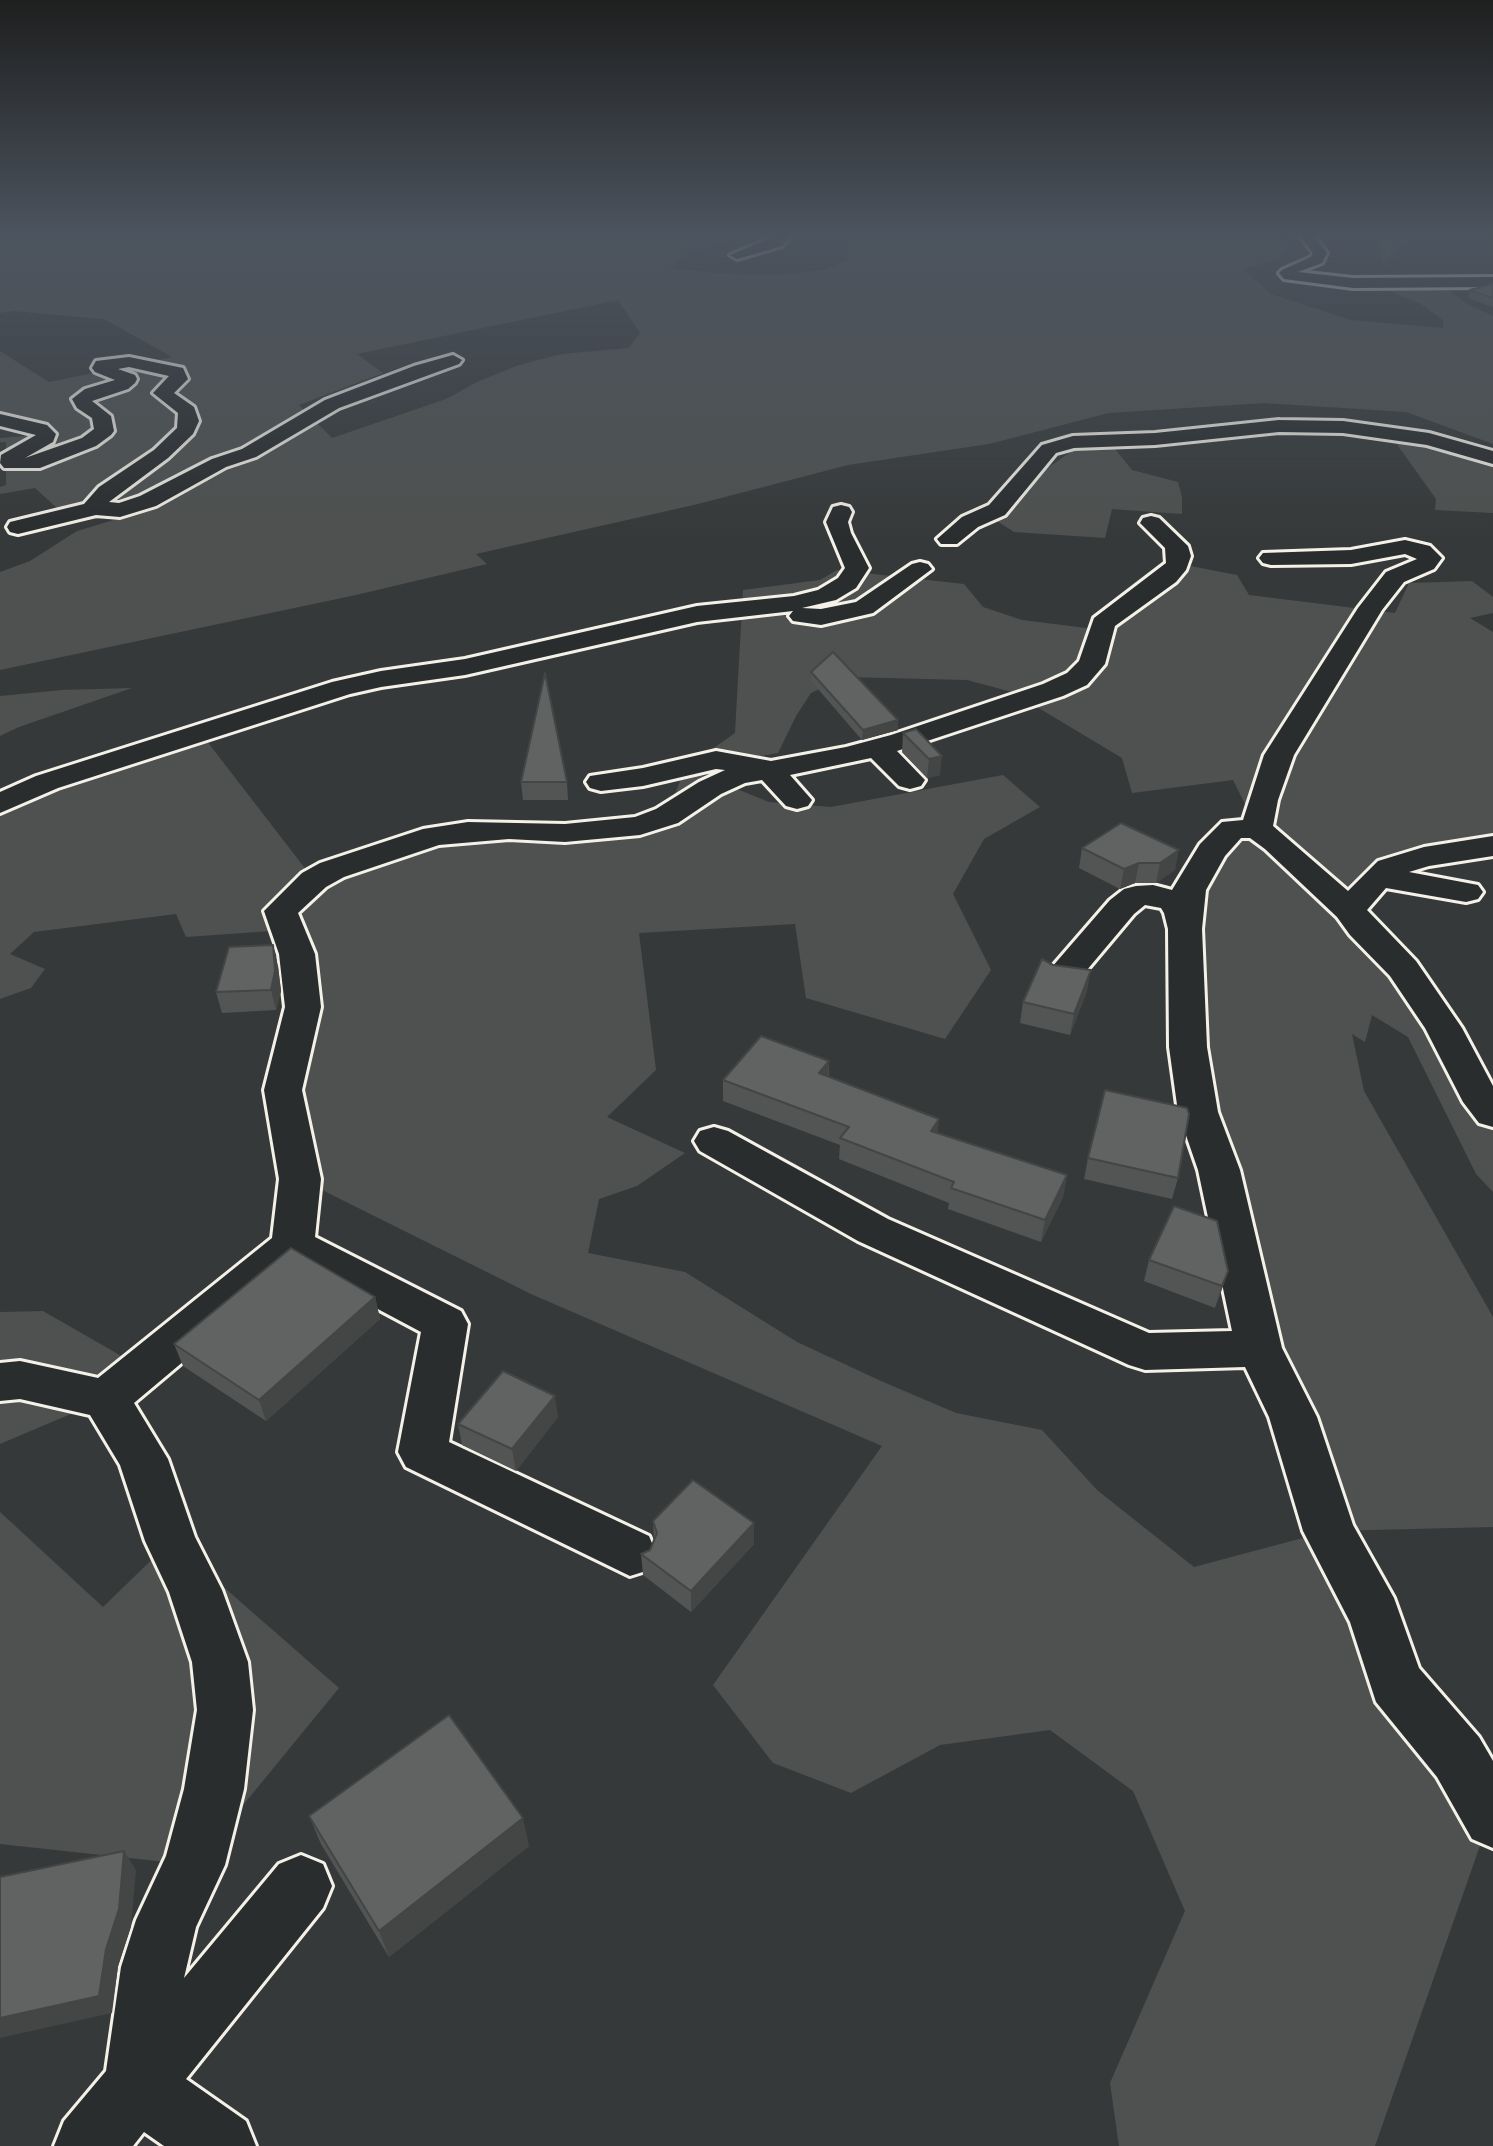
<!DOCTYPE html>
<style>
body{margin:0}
canvas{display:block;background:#363939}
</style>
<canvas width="1493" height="2146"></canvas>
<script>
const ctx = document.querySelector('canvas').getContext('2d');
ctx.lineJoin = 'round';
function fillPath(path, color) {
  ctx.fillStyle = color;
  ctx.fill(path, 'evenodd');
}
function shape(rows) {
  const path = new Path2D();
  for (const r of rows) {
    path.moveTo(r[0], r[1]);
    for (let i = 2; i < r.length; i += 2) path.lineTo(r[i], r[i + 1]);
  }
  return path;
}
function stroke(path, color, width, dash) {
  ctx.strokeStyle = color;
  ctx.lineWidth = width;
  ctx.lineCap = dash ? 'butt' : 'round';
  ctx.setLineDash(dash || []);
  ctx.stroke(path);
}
fillPath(shape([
 [0,236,752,236,687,252,671,268,714,273,773,275,825,270,847,260,850,247,843,236,1277,236,1290,247,1280,258,1243,269,1271,294,1351,320,1443,328,1443,320,1421,304,1384,289,1450,291,1466,303,1493,316,1493,444,1406,412,1264,403,1109,413,989,444,848,465,698,504,476,554,487,564,356,595,0,670,0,572,30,561,77,531,124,517,82,520,58,509,35,488,0,494,0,487,6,485,6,442,0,442,0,438,25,436,0,420,0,351,49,382,172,357,104,319,14,311,0,313],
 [618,300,640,333,629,348,562,354,519,365,479,381,446,399,332,438,299,405,383,373,357,354],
 [1386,429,1493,459,1493,513,1435,510,1436,499],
 [1106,438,1132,470,1178,482,1182,497,1182,514,1112,509,1105,538,1014,532,983,512,1084,443],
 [1175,563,1237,575,1249,595,1395,613,1409,583,1472,581,1493,597,1493,613,1470,618,1493,632,1493,841,1440,848,1349,910,1493,1114,1493,1192,1476,1174,1408,1037,1372,1015,1365,1042,1352,1034,1364,1091,1493,1317,1493,1527,1330,1531,1491,1814,1375,2146,1119,2146,1110,2083,1185,1911,1133,1791,1050,1730,940,1745,851,1793,773,1763,713,1685,882,1446,531,1294,300,1179,303,1007,286,930,186,937,176,914,34,932,10,954,45,969,31,988,0,999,0,804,206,740,314,880,390,850,629,823,670,807,685,768,735,733,743,590,820,580,837,570,964,584,983,607,1022,620,1102,630],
 [845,677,967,680,1012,692,1122,758,1132,793,1233,780,1257,828,1211,851,1185,929,1259,1348,1329,1531,1194,1567,1097,1490,1042,1430,956,1413,881,1381,797,1342,685,1272,588,1253,599,1199,637,1186,685,1153,607,1117,656,1070,639,933,795,924,806,998,945,1039,991,970,953,894,984,839,1040,807,1003,775,831,807,769,802,687,769,778,753,796,716,811,693],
 [132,688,19,727,0,736,0,696,62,690],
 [43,1311,144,1369,106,1399,0,1444,0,1312],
 [0,1512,103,1607,171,1541,339,1688,194,1865,0,1844]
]), '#4e514f');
const minor = shape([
 [776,236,791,236,782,246,737,259,730,255,776,236],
 [1300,236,1314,236,1327,253,1322,263,1298,272,1353,278,1493,277,1493,287,1353,288,1284,279,1279,273,1282,270,1311,257,1313,253,1300,236],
 [453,355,462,360,459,364,339,408,256,457,226,467,156,506,120,517,96,515,18,534,10,532,7,527,10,522,84,504,99,487,154,450,177,428,178,413,153,393,169,376,129,367,118,369,135,375,137,379,135,383,128,389,92,401,111,416,114,431,111,435,96,446,40,468,4,468,0,463,1,455,36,435,0,426,0,414,47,425,56,434,53,442,25,458,82,438,94,429,92,418,77,408,72,399,85,389,115,380,95,372,92,368,96,361,129,357,183,368,188,379,174,393,194,407,199,421,193,434,168,458,109,502,119,503,140,496,212,459,242,449,325,400,414,366,453,355],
 [1279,420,1343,421,1429,433,1493,451,1493,464,1427,445,1343,433,1279,432,1155,445,1074,448,1056,453,1005,515,978,527,957,544,941,544,937,539,962,517,989,505,1042,445,1073,436,1155,433,1279,420],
 [841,505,849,507,852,512,848,522,851,533,869,568,856,588,836,600,802,608,821,609,856,602,912,564,920,562,928,564,932,569,873,613,821,625,793,621,789,616,793,611,697,622,465,675,381,687,350,694,58,788,0,813,0,792,36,776,332,682,381,671,465,659,697,606,794,596,818,590,838,578,845,568,826,522,833,507,841,505],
 [1151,516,1159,518,1188,546,1191,556,1186,570,1176,582,1115,626,1105,664,1087,685,1063,696,897,751,925,780,921,786,910,789,899,786,871,758,790,775,812,800,808,806,797,809,786,806,762,780,745,783,721,794,678,823,640,835,565,842,509,839,439,845,344,877,326,887,298,913,315,954,321,1007,302,1090,321,1179,315,1237,461,1311,468,1324,449,1442,649,1536,656,1553,649,1570,630,1576,406,1467,398,1452,421,1332,297,1266,134,1403,168,1459,195,1537,222,1590,248,1662,253,1710,244,1789,225,1865,196,1927,184,1978,279,1864,301,1855,323,1864,332,1886,323,1908,186,2079,246,2121,256,2146,164,2146,144,2132,133,2146,54,2146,64,2121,106,2071,121,1967,136,1920,166,1856,184,1789,197,1710,192,1662,169,1592,145,1541,120,1465,90,1415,20,1399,0,1401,0,1363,20,1361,98,1378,272,1238,279,1179,264,1090,285,1007,279,954,264,911,302,873,320,863,423,829,468,822,565,824,635,817,656,809,699,782,725,770,716,769,643,786,601,791,590,788,586,782,590,776,643,768,716,751,771,761,846,747,891,735,1043,684,1067,673,1079,661,1094,618,1166,563,1165,548,1140,523,1143,518,1151,516],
 [1405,540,1430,546,1442,558,1434,569,1404,582,1382,610,1294,755,1278,800,1273,826,1348,891,1378,861,1424,847,1493,836,1493,856,1429,866,1409,872,1478,885,1483,892,1478,899,1466,902,1386,888,1367,910,1416,961,1462,1028,1493,1086,1493,1127,1479,1123,1463,1102,1425,1028,1390,976,1350,935,1337,917,1265,849,1250,838,1241,838,1225,856,1206,890,1202,929,1207,1047,1218,1112,1240,1170,1282,1348,1317,1417,1353,1525,1394,1598,1419,1668,1479,1737,1493,1761,1493,1848,1472,1839,1437,1777,1376,1702,1350,1622,1303,1531,1269,1417,1245,1367,1145,1370,1129,1365,858,1241,700,1151,694,1141,700,1131,714,1127,728,1131,888,1219,1149,1333,1232,1331,1198,1170,1178,1112,1169,1047,1168,929,1164,913,1161,908,1145,905,1134,914,1076,983,1063,986,1050,983,1045,975,1110,900,1124,889,1136,886,1153,885,1172,890,1200,844,1222,822,1243,820,1264,755,1358,608,1386,572,1417,559,1405,554,1351,564,1271,565,1263,563,1259,558,1263,553,1351,550,1405,540]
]);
stroke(minor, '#f4f1e8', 6);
fillPath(minor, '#2a2d2e');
fillPath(shape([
 [1375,236,1416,236,1384,266],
 [1493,284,1493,307,1468,298,1470,290],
 [811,672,898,730,862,740,811,681],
 [916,729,940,775,927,778,902,752,903,733],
 [521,782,567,782,568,800,523,800],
 [1121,823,1175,870,1156,883,1135,883,1120,889,1079,868,1082,848],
 [278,966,281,991,276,1010,222,1013,216,992],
 [1087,991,1070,1035,1020,1023,1023,1002],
 [829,1061,829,1077,937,1133,1067,1175,1063,1197,1041,1242,948,1209,949,1203,839,1159,840,1145,723,1101,723,1080],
 [1088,1158,1178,1178,1172,1199,1084,1179],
 [1149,1260,1228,1271,1215,1308,1144,1281],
 [375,1297,380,1319,266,1421,183,1366,174,1344],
 [558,1417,516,1471,462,1445,458,1424],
 [653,1521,754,1544,691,1612,643,1575,641,1554,650,1550,654,1540],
 [309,1816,529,1846,389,1957,321,1844]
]), '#535554');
fillPath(shape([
 [1411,236,1416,236,1384,266,1386,260],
 [898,720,898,730,862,740,863,730],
 [942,756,940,775,927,778,929,759],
 [1179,850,1175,870,1156,883,1160,863],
 [1139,863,1135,883,1120,889,1124,869],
 [273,945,278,966,281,991,276,1010,271,990],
 [1091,970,1087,991,1070,1035,1074,1014],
 [829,1061,828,1082,819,1073],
 [939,1119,937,1141,931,1131],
 [1067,1175,1063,1197,1041,1242,1045,1220],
 [1228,1271,1221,1292,1215,1308,1222,1286],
 [375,1297,380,1319,266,1421,259,1400],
 [555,1396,558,1417,516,1471,512,1449],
 [754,1523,754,1544,691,1612,691,1591],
 [523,1818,529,1846,389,1957,379,1931],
 [124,1851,136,1870,131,1927,118,1966,112,2013,0,2038,0,2018,106,1949]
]), '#444545');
const building = shape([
 [1378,236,1411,236,1386,260,1378,236],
 [1493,284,1493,298,1470,290,1493,284],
 [833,652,898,720,863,730,811,672,833,652],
 [545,673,567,782,521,782,545,673],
 [916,729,942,756,929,759,903,733,916,729],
 [1121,823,1179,850,1160,863,1139,863,1124,869,1082,848,1121,823],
 [273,945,275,971,271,990,216,992,229,947,273,945],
 [1042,959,1053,965,1091,970,1074,1014,1023,1002,1042,959],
 [761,1036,829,1061,819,1073,939,1119,931,1131,1067,1175,1045,1220,951,1188,954,1182,840,1138,849,1127,723,1080,761,1036],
 [1105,1090,1187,1108,1189,1114,1178,1178,1088,1158,1105,1090],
 [1174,1206,1217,1221,1228,1271,1222,1286,1149,1260,1174,1206],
 [291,1248,375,1297,259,1400,174,1344,291,1248],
 [503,1371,555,1396,512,1449,458,1424,503,1371],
 [693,1480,754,1523,691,1591,641,1554,650,1550,657,1533,653,1521,693,1480],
 [449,1715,523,1818,379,1931,309,1816,449,1715],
 [124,1851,119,1909,106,1949,99,1996,0,2018,0,1877,124,1851]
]);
fillPath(building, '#616362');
stroke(building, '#444545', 2);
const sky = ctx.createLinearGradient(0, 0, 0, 536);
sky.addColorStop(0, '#1e1f1f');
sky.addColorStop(0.44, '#4c545f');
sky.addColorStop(1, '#4c545f00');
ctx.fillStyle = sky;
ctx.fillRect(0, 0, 1493, 536);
</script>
